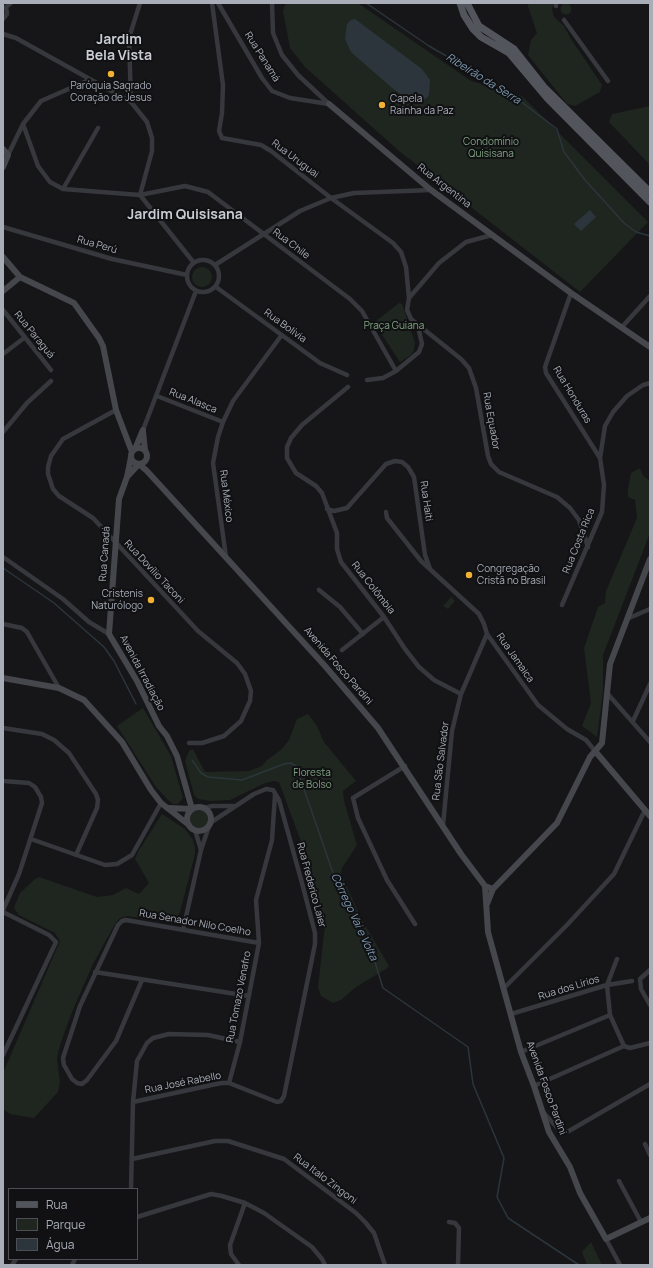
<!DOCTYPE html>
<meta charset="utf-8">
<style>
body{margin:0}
#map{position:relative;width:653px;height:1268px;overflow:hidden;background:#161618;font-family:Manrope,sans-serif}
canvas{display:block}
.frame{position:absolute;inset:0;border:4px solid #a8adb8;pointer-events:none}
.legend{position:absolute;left:8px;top:1188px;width:130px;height:72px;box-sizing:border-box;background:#111113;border:1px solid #4d4f55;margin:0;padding:5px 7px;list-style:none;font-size:12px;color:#a8adb8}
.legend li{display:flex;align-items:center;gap:8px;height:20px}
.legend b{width:20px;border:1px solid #4d4f55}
</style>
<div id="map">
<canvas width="653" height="1268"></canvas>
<div class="frame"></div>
<ul class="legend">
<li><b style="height:5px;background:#53555c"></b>Rua</li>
<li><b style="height:11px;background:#1e261f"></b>Parque</li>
<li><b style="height:11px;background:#2c353c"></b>Água</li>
</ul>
</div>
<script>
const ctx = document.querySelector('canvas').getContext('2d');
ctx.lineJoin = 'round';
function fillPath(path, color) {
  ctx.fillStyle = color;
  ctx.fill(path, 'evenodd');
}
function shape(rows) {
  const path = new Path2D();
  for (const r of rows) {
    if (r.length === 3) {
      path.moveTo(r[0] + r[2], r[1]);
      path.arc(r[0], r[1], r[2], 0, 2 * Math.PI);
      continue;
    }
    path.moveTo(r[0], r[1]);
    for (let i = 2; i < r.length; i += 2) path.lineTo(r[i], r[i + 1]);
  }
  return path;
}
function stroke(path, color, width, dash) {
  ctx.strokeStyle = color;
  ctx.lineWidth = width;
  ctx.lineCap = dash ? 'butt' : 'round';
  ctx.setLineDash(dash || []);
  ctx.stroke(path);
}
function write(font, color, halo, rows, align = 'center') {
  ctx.font = font + ' Manrope,sans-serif';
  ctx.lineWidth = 4;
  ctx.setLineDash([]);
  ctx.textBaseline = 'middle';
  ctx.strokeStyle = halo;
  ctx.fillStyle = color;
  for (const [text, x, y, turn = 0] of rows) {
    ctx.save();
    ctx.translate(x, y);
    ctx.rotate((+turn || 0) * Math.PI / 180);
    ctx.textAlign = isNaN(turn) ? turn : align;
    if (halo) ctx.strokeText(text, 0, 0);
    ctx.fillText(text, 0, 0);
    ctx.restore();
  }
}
fillPath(shape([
 [286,3,358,3,471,81,522,96,648,222,580,292,399,151,305,67,290,48,283,11],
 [527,3,554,3,552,9,554,17,564,26,571,39,602,85,600,92,575,106,567,104,528,55,531,40,537,33],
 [566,9,5.5],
 [650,106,650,165,609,122,612,114],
 [202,277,10],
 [399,303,402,304,415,343,414,350,411,355,400,362,375,324,376,321],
 [640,468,643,476,650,481,650,533,603,655,603,692,597,737,582,726,591,703,584,648,598,607,605,603,606,591,637,518,635,500,628,497,628,489,631,473],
 [451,597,455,601,448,609,443,606],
 [143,708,171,756,183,798,178,804,173,804,168,800,156,787,117,726],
 [308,714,317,726,324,742,356,781,343,791,344,801,357,845,342,868,341,874,362,920,389,966,386,969,356,987,341,1000,333,1003,321,996,318,987,325,925,310,866,279,782,273,781,263,784,230,800,211,801,198,799,194,795,185,761,189,751,193,749,205,772,249,771,262,766,267,760,282,749,289,740,297,719],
 [199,819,9],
 [162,814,185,829,193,840,195,847,195,854,180,912,176,919,170,922,127,916,120,918,115,924,93,964,72,1012,60,1045,57,1059,60,1082,58,1092,34,1118,10,1114,3,1109,3,1073,60,941,55,933,19,915,14,908,20,893,35,879,39,877,97,897,113,895,126,888,139,894,149,883,135,859,139,850],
 [591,1242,602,1265,587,1265,582,1252]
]), '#1e261f');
fillPath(shape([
 [355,19,422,69,430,80,429,95,427,98,412,103,391,87,351,52,345,39,347,24,351,20],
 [590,210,596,217,581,231,574,224]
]), '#2c353c');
stroke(shape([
 [366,3,429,46,507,91,557,129,564,152,585,180,624,223,636,232,650,236],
 [3,568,54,603,104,647,114,661,136,704],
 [192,760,201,773,208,777,242,780,284,764,291,763,296,766,332,870,371,949,383,988,468,1047,473,1084,504,1158,497,1197,508,1218,579,1265]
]), '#2c353c', 1.5);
stroke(shape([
 [212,3,223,85,222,113,219,131,222,138,261,145,271,151,331,198,393,243,401,252,406,267,409,298,407,310,411,319,461,359,469,368,476,388,488,456,491,464,499,472,557,497,570,508,579,520,588,547],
 [218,3,262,78,272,91,290,98,329,104],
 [272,3,273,33,282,55,298,75,329,104],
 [556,6,556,3],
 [3,19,7,14,6,7,11,3],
 [564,20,608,81],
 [3,34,16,38,131,102,147,122,152,138,152,151,140,195,194,263],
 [131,102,129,38,140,3],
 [23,124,38,166,50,182,63,189,140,195,185,186,208,192,350,299,362,311,396,371],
 [8,155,23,124,41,101,89,80],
 [63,189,98,128],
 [3,227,112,259,187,275],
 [203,276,16],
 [215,265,300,211,331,198,354,193,431,190],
 [216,287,320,363,347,375],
 [571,293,545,367,546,373,600,458],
 [409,298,439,263,466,242,492,235],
 [3,310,51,370],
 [622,327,650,296],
 [3,354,24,338],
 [367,380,383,378,396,371,419,352,422,344,418,326],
 [348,387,302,425,291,438,287,447,287,458,296,473,316,486,322,493,337,533,337,549,341,562,384,617,405,649,419,667,434,680,461,694],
 [157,396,223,422],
 [116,410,63,439,51,456,48,467,48,474,53,489,59,496,93,518,198,631,237,663,245,674,251,691,250,701,241,721,224,736,202,743,189,743],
 [143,430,196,291],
 [3,432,27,403,51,381],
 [327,509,334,511,347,508,386,464,395,461,402,462,408,467,414,477,425,555,430,569],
 [386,512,387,518,421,561,479,614,484,624,487,634,538,705,567,729,586,740,595,751],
 [3,557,63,599,89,622,109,634],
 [226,557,213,463,218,437,223,422,233,401,281,336],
 [319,590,340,607,363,634],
 [562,605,602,512,604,485,600,458,605,426,613,412,627,396,643,385,650,383],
 [629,618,650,609],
 [3,624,22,628,27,632,59,688],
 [342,650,384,617],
 [607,693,650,742],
 [633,721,650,684],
 [3,728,42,734,54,740,69,753,96,794,98,800,97,808,76,855],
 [405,766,353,798,358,818,387,880,415,924],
 [3,781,29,783,35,787,41,797,42,803,19,874,3,910],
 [205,808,212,806,233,806],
 [443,825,452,731,461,694,487,634],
 [195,830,201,850],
 [31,839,105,865,117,864,132,855,161,803],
 [3,912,49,935,56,942,3,1055],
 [183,930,201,850,209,826],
 [617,959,607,985,610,1015,624,1046],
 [650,970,640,979,641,989,650,1005],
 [95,972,249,996],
 [142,980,116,1041,87,1080,82,1084,77,1083,72,1079,64,1065,63,1058,80,1006,118,925,122,921,126,920,259,943],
 [504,988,567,925,614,874,645,810],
 [511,1014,607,985,632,981],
 [521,1052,610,1015],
 [229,1083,240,1042,259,943,256,900,272,840,275,795],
 [534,1086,624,1046,630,1048,650,1043],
 [133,1102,221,1083,229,1083,277,1102,281,1101,284,1096,315,944,315,933,302,883,279,800,273,790,266,789,254,794,210,823],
 [543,1112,562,1133,569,1131,650,1084],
 [645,1144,650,1155],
 [132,1159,215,1141,228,1141,284,1159,356,1213,365,1222,374,1233,385,1265],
 [619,1181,641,1222],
 [131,1189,133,1102,137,1061,147,1043,153,1038,169,1034,208,1035,240,1042],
 [137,1217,211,1194,222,1196,245,1203,264,1213,312,1247,322,1259,325,1265],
 [449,1222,455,1223,459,1228,458,1265],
 [606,1239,620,1265],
 [12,1265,16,1259],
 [72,1265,75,1259],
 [239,1265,231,1254,230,1245,245,1203]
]), '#37383d', 4.5);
stroke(shape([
 [329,104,431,190,571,293,650,347],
 [3,149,8,155,3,167],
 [3,257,20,277,74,303,99,338,103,346,116,410,132,452],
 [3,291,20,277],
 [143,431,145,450],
 [139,456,8],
 [135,449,143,430],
 [131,457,127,477,119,499,109,634,137,681,159,726,167,736,177,756,192,809,169,808],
 [127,477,139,464,147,471,325,666,378,728,461,854,485,886,493,889],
 [3,678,59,688,84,700,122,742,151,790,161,803,189,825],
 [595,751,650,816],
 [199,819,12],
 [485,886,488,932,521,1052,534,1086,549,1132,570,1167,580,1193,606,1239,650,1218],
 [487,904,493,889,557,823,590,757,602,743,610,664,650,559]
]), '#45474d', 6);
stroke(shape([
 [460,3,464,15,473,29,481,37,509,53,547,98,650,202],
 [467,3,479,26,514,49,544,87,650,192]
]), '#53555c', 7);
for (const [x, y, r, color] of [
 [111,74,4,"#f2b134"],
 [382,105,4,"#f2b134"],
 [469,575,4,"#f2b134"],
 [151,600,4,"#f2b134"]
]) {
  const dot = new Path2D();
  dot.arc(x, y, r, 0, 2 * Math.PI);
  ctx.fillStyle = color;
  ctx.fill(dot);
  stroke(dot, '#111113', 1.5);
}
write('10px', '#a8adb8', '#111113', [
 ["Rua Panamá",262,57,58],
 ["Rua Uruguai",295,159,37],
 ["Rua Argentina",444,186,38],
 ["Rua Chile",291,244,37],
 ["Rua Perú",97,245,16],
 ["Rua Bolívia",285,326,36],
 ["Rua Paraguá",34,335,51],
 ["Rua Honduras",572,395,59],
 ["Rua Alasca",193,401,22],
 ["Rua Equador",491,421,80],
 ["Rua México",226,496,83],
 ["Rua Haiti",426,501,82],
 ["Rua Costa Rica",579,541,-68],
 ["Rua Canadá",105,554,-86],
 ["Rua Dovílio Taconi",154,572,47],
 ["Rua Colômbia",373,588,52],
 ["Rua Jamaica",515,658,55],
 ["Avenida Fosco Pardini",338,666,49],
 ["Avenida Irradiação",142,673,62],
 ["Rua São Salvador",441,761,-83],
 ["Rua Frederico Laier",311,885,75],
 ["Rua Senador Nilo Coelho",195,923,10],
 ["Rua dos Lírios",569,988,-17],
 ["Rua Tomazo Venafro",239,997,-79],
 ["Rua José Rabello",183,1083,-11],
 ["Avenida Fosco Pardini",546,1088,70],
 ["Rua Italo Zingoni",325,1179,37]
]);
write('10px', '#a8adb8', '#111113', [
 ["Paróquia Sagrado",111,86,"center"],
 ["Coração de Jesus",111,98,"center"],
 ["Capela",390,99],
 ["Rainha da Paz",390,111],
 ["Congregação",477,569],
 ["Cristã no Brasil",477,581],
 ["Cristenis",143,594,"right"],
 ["Naturólogo",143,606,"right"]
], 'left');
write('10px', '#7fa381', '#111113', [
 ["Condomínio",491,142],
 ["Quisisana",491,154],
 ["Praça Guiana",394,326],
 ["Floresta",312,773],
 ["de Bolso",312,785]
]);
write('italic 11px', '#7f9bb3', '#111113', [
 ["Ribeirão da Serra",483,79,32],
 ["Córrego Vai e Volta",354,917,65]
]);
write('bold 14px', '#c9ccd4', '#111113', [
 ["Jardim",119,40],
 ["Bela Vista",119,56],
 ["Jardim Quisisana",185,215]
]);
</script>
